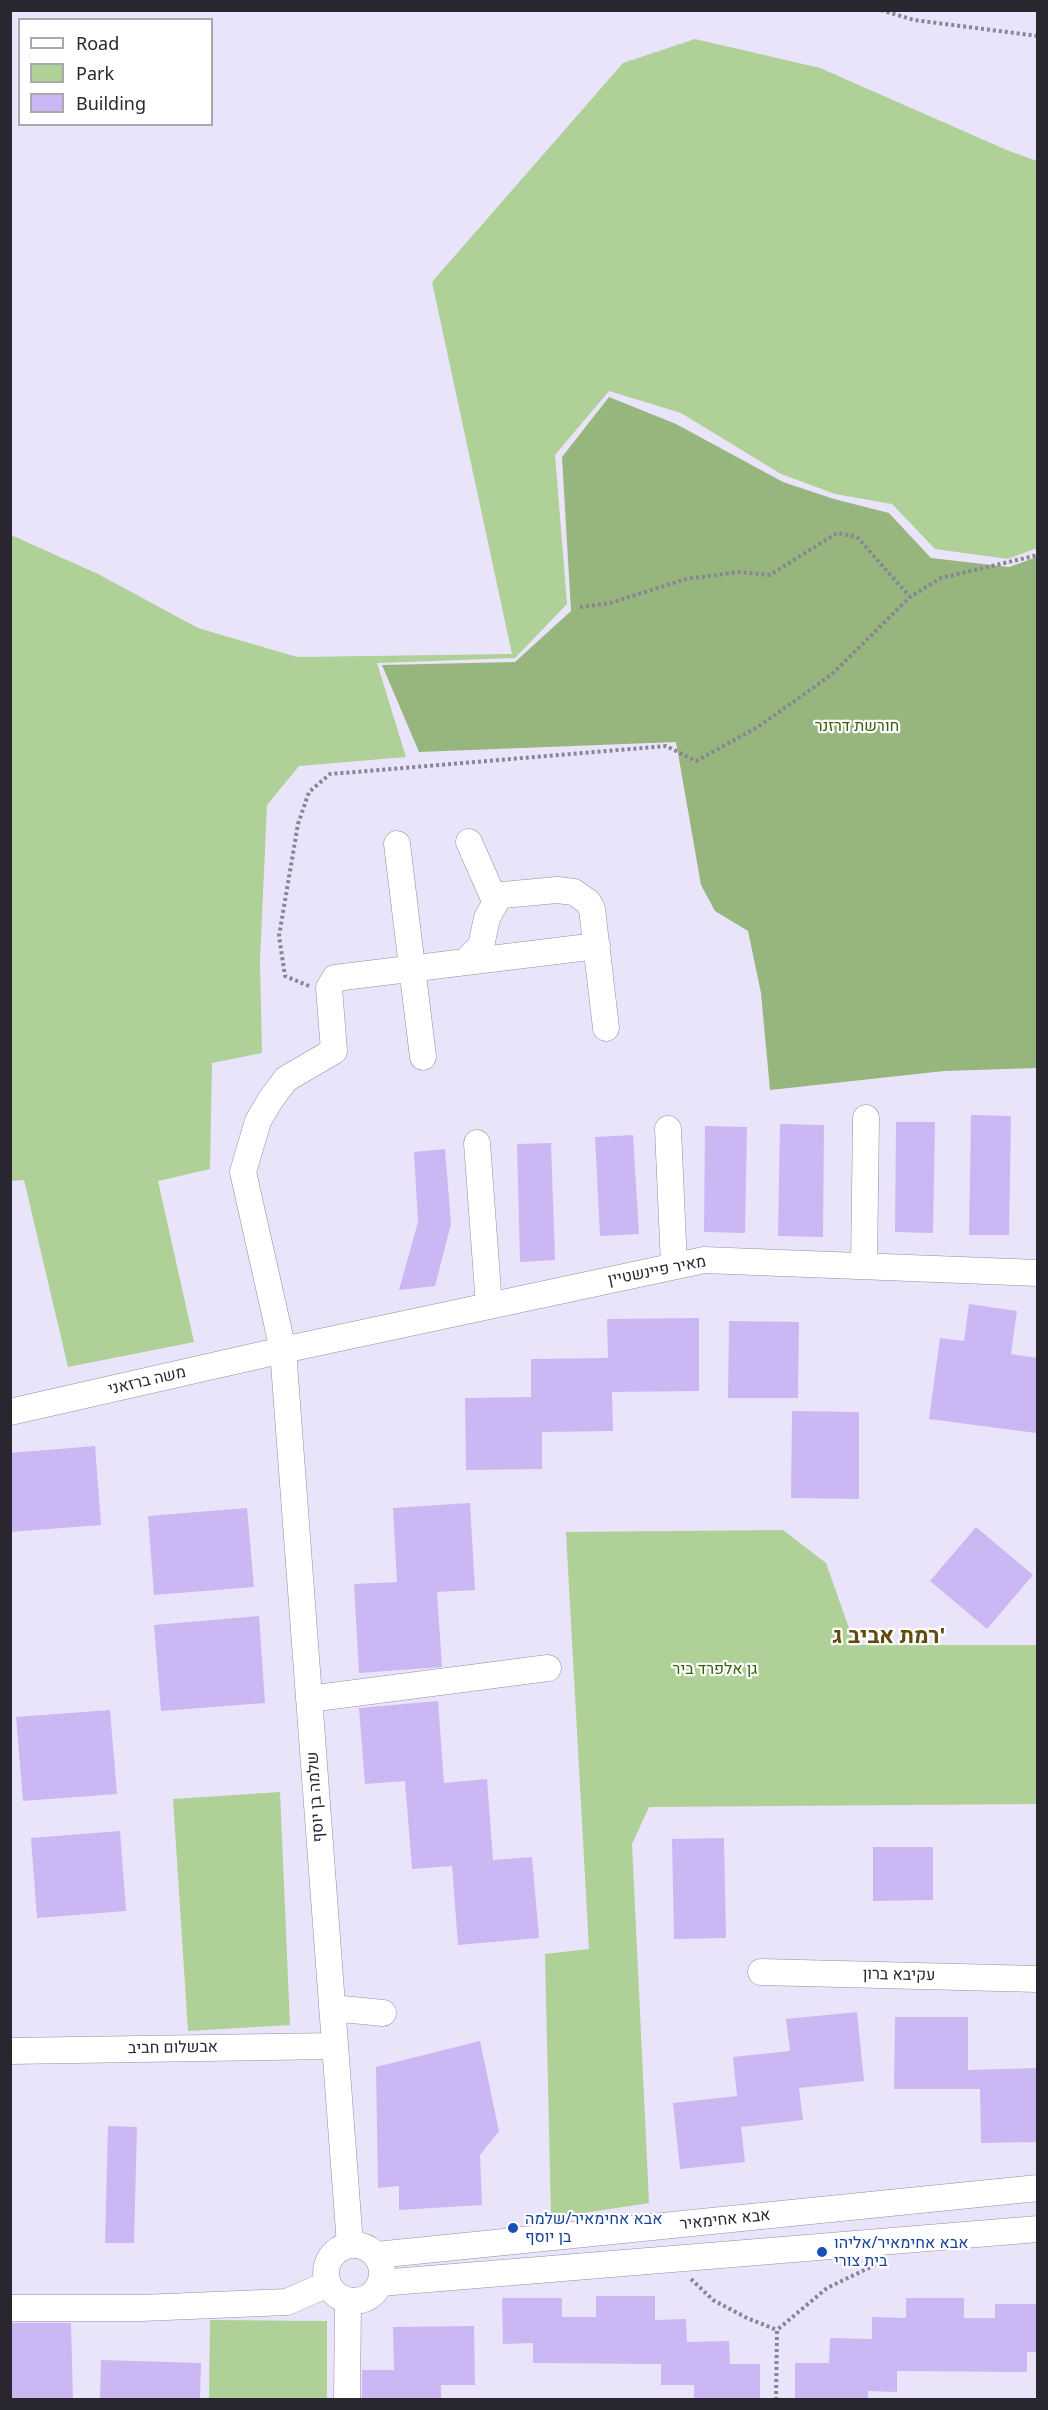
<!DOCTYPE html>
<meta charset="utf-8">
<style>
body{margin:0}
#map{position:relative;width:1048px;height:2410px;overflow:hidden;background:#eae4fa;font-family:"Noto Sans",sans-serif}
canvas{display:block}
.frame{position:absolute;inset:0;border:12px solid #29262f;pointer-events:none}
.legend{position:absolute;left:18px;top:18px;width:195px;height:108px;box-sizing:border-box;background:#fff;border:2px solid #a9a8ac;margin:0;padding:8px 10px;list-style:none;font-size:18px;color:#29262f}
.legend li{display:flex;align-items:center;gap:12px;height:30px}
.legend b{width:30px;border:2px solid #a9a8ac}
</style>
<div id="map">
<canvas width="1048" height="2410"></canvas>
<div class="frame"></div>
<ul class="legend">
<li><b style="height:8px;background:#fff"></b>Road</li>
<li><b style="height:16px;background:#afd097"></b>Park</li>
<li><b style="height:16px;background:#cbb7f3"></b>Building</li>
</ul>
</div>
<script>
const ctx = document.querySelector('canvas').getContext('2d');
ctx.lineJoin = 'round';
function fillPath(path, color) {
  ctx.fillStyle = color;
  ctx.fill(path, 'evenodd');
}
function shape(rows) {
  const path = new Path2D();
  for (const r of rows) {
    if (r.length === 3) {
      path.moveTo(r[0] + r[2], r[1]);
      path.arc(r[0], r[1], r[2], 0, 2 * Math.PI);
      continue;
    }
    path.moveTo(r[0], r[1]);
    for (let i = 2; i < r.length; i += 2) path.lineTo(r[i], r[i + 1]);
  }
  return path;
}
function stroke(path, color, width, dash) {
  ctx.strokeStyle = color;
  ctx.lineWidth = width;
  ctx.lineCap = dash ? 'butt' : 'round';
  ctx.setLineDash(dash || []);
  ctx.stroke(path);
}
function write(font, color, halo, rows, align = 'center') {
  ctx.font = font + ' "Noto Sans",Heebo,sans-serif';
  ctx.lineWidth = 4.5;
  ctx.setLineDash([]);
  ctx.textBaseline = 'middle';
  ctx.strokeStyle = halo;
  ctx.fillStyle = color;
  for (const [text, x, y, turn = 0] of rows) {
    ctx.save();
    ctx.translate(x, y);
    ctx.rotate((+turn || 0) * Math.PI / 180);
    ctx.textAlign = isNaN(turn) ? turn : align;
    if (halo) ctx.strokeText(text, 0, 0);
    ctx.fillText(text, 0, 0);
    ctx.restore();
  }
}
fillPath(shape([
 [695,39,820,68,1009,151,1037,161,1037,548,1008,559,935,549,892,504,835,494,781,474,681,413,609,391,555,455,567,604,515,658,377,663,406,757,299,766,267,805,260,960,262,1053,212,1063,210,1169,158,1181,194,1342,68,1367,24,1180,11,1181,11,535,98,574,198,628,297,657,512,654,432,282,623,63],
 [783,1530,826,1563,855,1645,1037,1645,1037,1804,649,1807,632,1844,649,2203,551,2218,545,1954,589,1949,566,1532],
 [280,1792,290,2025,188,2031,173,1799],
 [210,2320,327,2321,327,2399,209,2399]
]), '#afd097');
fillPath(shape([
 [609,397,676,424,783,482,834,499,889,513,931,558,1009,567,1037,557,1037,1068,944,1071,770,1090,761,993,748,931,715,911,701,885,676,742,419,752,382,665,515,662,571,611,562,457]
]), '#96b67e');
fillPath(shape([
 [971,1115,1011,1116,1009,1235,969,1235],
 [896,1122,935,1122,933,1233,895,1232],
 [780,1124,824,1125,823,1237,778,1236],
 [705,1126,747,1127,745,1233,704,1232],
 [633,1135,639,1234,600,1236,595,1137],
 [551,1143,555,1260,520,1262,517,1144],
 [445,1149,451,1224,435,1286,399,1290,418,1222,414,1152],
 [969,1304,1017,1311,1011,1354,1038,1358,1036,1433,929,1419,940,1338,964,1341],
 [699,1318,699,1391,612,1392,613,1431,542,1432,542,1469,466,1470,465,1398,531,1397,531,1359,608,1358,607,1319],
 [729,1321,799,1322,798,1398,728,1398],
 [792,1411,859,1412,859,1499,791,1498],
 [95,1446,101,1525,10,1532,10,1453],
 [470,1503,475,1590,437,1592,442,1667,359,1673,354,1584,397,1582,393,1508],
 [247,1508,254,1587,154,1595,148,1516],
 [976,1527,1033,1575,987,1629,930,1581],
 [259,1616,265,1703,161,1711,154,1625],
 [438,1701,444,1783,487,1779,493,1860,532,1857,539,1938,458,1945,452,1866,412,1869,405,1781,365,1784,359,1708],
 [110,1710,117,1794,23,1801,16,1717],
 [120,1831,126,1911,37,1918,31,1838],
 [724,1838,726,1938,674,1939,672,1839],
 [873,1847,933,1847,933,1900,873,1901],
 [857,2012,864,2081,799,2088,803,2120,741,2127,745,2162,680,2169,673,2103,737,2096,733,2057,790,2051,786,2019],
 [895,2017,968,2017,968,2070,1038,2068,1038,2142,981,2143,980,2089,894,2089],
 [480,2041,499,2131,480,2155,482,2205,399,2210,399,2186,378,2188,376,2067],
 [108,2126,137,2127,134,2243,105,2243],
 [596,2296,655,2296,655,2320,686,2319,687,2342,729,2341,730,2364,760,2364,760,2400,694,2400,694,2385,661,2385,661,2364,533,2363,533,2343,503,2344,502,2298,562,2298,562,2317,596,2317],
 [906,2298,964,2298,964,2318,995,2318,995,2304,1038,2304,1038,2352,1027,2352,1027,2372,897,2371,897,2392,868,2391,868,2400,795,2400,795,2363,829,2363,830,2338,872,2339,872,2317,906,2318],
 [10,2323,71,2323,73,2400,10,2400],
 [474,2326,475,2385,441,2385,441,2400,362,2400,362,2370,394,2370,393,2327],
 [101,2360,201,2363,200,2400,100,2400]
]), '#cbb7f3');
const minor = shape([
 [469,842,495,901],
 [397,844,423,1057],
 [466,961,481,946,487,918,498,898,503,895,557,890,574,892,588,902,592,909,606,1028],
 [668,1129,674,1266],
 [477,1143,489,1306],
 [864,1266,866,1118],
 [10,1412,283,1350,704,1260,1038,1273],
 [309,1699,548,1668],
 [761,1972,1038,1979],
 [332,2008,383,2013],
 [10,2051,335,2046],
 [350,2245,283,1350,243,1172,258,1121,271,1099,286,1079,334,1051,329,988,335,978,597,946],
 [354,2273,28],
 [376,2255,1038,2188],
 [380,2283,1038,2229],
 [10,2308,141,2308,287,2302,328,2284],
 [347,2400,348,2300]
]);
stroke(minor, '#948da2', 27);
stroke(shape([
 [881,10,914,20,1038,36],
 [580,607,610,603,686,579,739,572,770,575,837,533,857,537,910,597],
 [309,986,285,976,279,936,298,824,309,792,330,774,666,746,696,761,758,727,831,675,910,597,941,578,1038,555],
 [691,2279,713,2300,747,2318,777,2330],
 [776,2400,777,2330,827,2288,875,2265]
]), '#898594', 4, [3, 3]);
stroke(minor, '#fff', 26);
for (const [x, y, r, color] of [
 [513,2228,6,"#1a4fb4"],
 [822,2252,6,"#1a4fb4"]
]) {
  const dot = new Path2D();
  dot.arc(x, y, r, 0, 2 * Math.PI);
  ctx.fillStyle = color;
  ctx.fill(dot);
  stroke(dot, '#fff', 2);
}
write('16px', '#395f0e', '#fff', [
 ["חורשת דרזנר",857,726],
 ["גן אלפרד ביר",715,1669]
]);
write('16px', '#29262f', '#fff', [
 ["מאיר פיינשטיין",657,1271,-11],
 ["משה ברזאני",147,1381,-13],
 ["שלמה בן יוסף",316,1797,-94],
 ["עקיבא ברון",899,1975,1],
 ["אבשלום חביב",173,2048,-1],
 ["אבא אחימאיר",725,2220,-6]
]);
write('16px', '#164399', '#fff', [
 ["אבא אחימאיר/שלמה",525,2219],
 ["בן יוסף",525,2237],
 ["אבא אחימאיר/אליהו",834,2243],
 ["בית צורי",834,2261]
], 'left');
write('bold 22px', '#614a0d', '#fff', [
 ["רמת אביב ג'",889,1637]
]);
</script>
